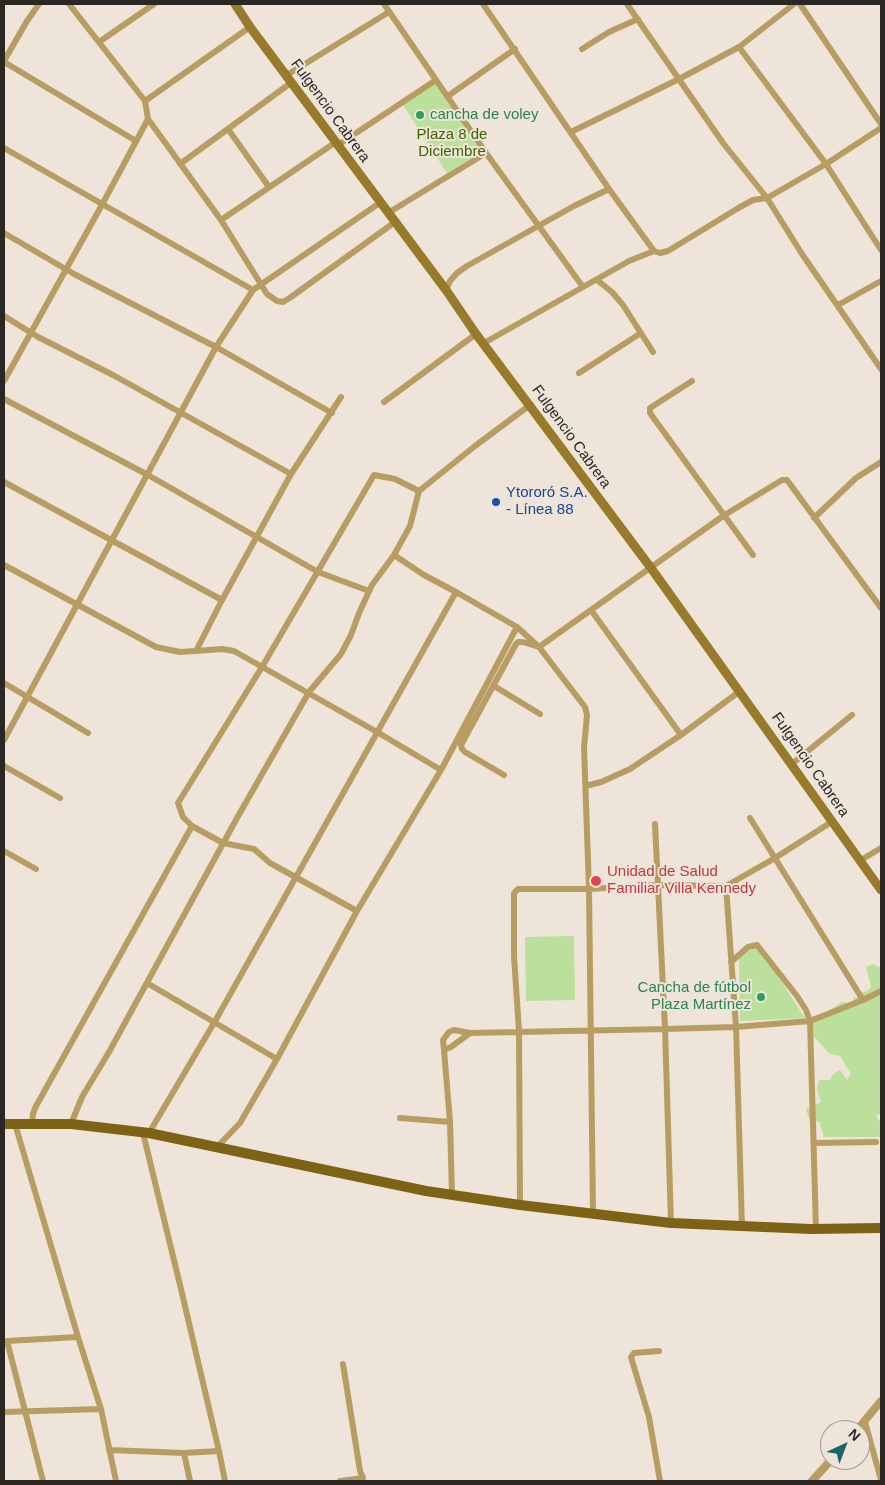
<!DOCTYPE html>
<meta charset="utf-8">
<style>
body{margin:0}
#map{position:relative;width:885px;height:1485px;overflow:hidden;background:#efe4da;font-family:Helvetica,sans-serif}
canvas{display:block}
.frame{position:absolute;inset:0;border:5px solid #2b2723;pointer-events:none}
.north{position:absolute;left:820px;top:1420px;width:50px;height:50px;box-sizing:border-box;background:#efe4da;border:1px solid #a19891;border-radius:50%;rotate:43deg;font-size:14px;font-weight:700;line-height:20px;text-align:center;color:#2b2723}
.north::after{content:'';display:block;margin:auto;width:18px;height:22px;background:#186669;clip-path:polygon(50% 0,100% 100%,50% 72%,0 100%)}
</style>
<div id="map">
<canvas width="885" height="1485"></canvas>
<div class="frame"></div>
<div class="north">N</div>
</div>
<script>
const ctx = document.querySelector('canvas').getContext('2d');
ctx.lineJoin = 'round';
function fillPath(path, color) {
  ctx.fillStyle = color;
  ctx.fill(path, 'evenodd');
}
function shape(rows) {
  const path = new Path2D();
  for (const r of rows) {
    path.moveTo(r[0], r[1]);
    for (let i = 2; i < r.length; i += 2) path.lineTo(r[i], r[i + 1]);
  }
  return path;
}
function stroke(path, color, width, dash) {
  ctx.strokeStyle = color;
  ctx.lineWidth = width;
  ctx.lineCap = dash ? 'butt' : 'round';
  ctx.setLineDash(dash || []);
  ctx.stroke(path);
}
function write(font, color, halo, rows, align = 'center') {
  ctx.font = font + ' Helvetica,sans-serif';
  ctx.lineWidth = 4;
  ctx.setLineDash([]);
  ctx.textBaseline = 'middle';
  ctx.strokeStyle = halo;
  ctx.fillStyle = color;
  for (const [text, x, y, turn = 0] of rows) {
    ctx.save();
    ctx.translate(x, y);
    ctx.rotate((+turn || 0) * Math.PI / 180);
    ctx.textAlign = isNaN(turn) ? turn : align;
    if (halo) ctx.strokeText(text, 0, 0);
    ctx.fillText(text, 0, 0);
    ctx.restore();
  }
}
fillPath(shape([
 [435,84,481,152,447,173,403,105],
 [574,936,575,1000,526,1001,525,937],
 [756,948,774,970,805,1018,740,1021,739,958,746,952],
 [873,964,881,968,881,1113,876,1116,881,1123,881,1137,823,1137,823,1133,820,1125,821,1123,809,1118,806,1109,821,1102,817,1090,819,1080,830,1080,833,1074,840,1070,847,1080,851,1074,840,1056,830,1054,814,1037,811,1017,825,1013,842,1002,851,1003,855,997,859,997,863,992,867,991,871,987,870,982,866,967]
]), '#bae09c');
stroke(shape([
 [384,4,486,153,583,287],
 [483,4,609,189,654,251,660,253,668,251,740,207,753,200,767,198,826,164,881,128],
 [627,4,723,143,767,198,802,254,881,369],
 [800,4,881,124],
 [99,42,154,4],
 [739,47,826,164,881,250],
 [582,49,609,32,638,19],
 [4,61,27,21,39,4],
 [4,62,136,141],
 [287,75,389,12],
 [448,96,515,49],
 [145,101,250,27],
 [148,119,221,220,267,294,277,301,283,302,291,297,395,222],
 [228,129,269,187],
 [571,132,679,79,739,47,794,4],
 [338,145,436,80],
 [4,148,253,290],
 [180,164,292,82],
 [388,213,486,153],
 [221,220,336,142],
 [4,233,74,274,216,347,332,413],
 [597,280,612,292,623,305,653,352],
 [446,290,450,281,457,273,467,266,574,206,609,189],
 [838,305,881,281],
 [4,316,38,337,113,375,291,474],
 [484,343,629,261,654,251],
 [579,373,641,333],
 [4,381,103,203,148,119,145,101,69,4],
 [692,381,650,408,650,413,753,555],
 [4,399,148,475,318,572,369,591],
 [384,402,476,334],
 [4,482,222,600],
 [419,491,410,526,394,555,424,575,456,592],
 [814,518,856,478,881,462],
 [4,565,156,647,180,652,196,651,222,600,291,474,341,397],
 [591,610,681,735],
 [196,651,222,649,234,651,377,732,441,770],
 [4,683,88,733],
 [494,686,540,714],
 [4,740,216,347,253,290,381,202],
 [792,764,852,715],
 [4,766,60,798],
 [504,775,465,752,462,749,461,745,516,644,518,642,523,642,539,647,723,516,782,480,787,480,881,608],
 [586,786,601,782,630,769,681,735,740,691],
 [750,818,863,1000],
 [655,824,665,1029,671,1223],
 [4,851,36,869],
 [861,860,881,848],
 [726,886,775,858,833,821],
 [357,911,270,863,254,849,223,843,192,826,183,817,178,803,262,667,374,475,395,479,419,491,475,446,530,405],
 [731,962,748,947,757,945,797,996,806,1010,810,1021,816,1229],
 [147,983,277,1059],
 [444,1050,451,1047,470,1033],
 [400,1118,450,1122],
 [15,1124,78,1337,101,1409,116,1481],
 [32,1124,33,1114,35,1108,192,826],
 [71,1124,82,1097,109,1052,237,818,309,692,341,654,351,635,359,613,372,585,394,555],
 [149,1133,214,1023,456,592,517,627,539,647,585,707,587,715,584,748,589,889,593,1214],
 [814,1143,876,1142],
 [217,1147,240,1123,277,1059,357,911,441,770,517,627],
 [452,1195,450,1122,444,1050,443,1040,449,1032,454,1030,470,1033,665,1029,736,1027,810,1021,863,1000,881,991],
 [520,1205,519,1031,514,956,514,893,518,889,589,889,659,885,726,886,736,1027,742,1227],
 [659,1351,634,1353,631,1357,649,1417,660,1481],
 [4,1412,101,1409],
 [865,1422,881,1480],
 [109,1450,184,1453,219,1451,181,1289,143,1133],
 [219,1451,225,1481],
 [184,1453,190,1481],
 [43,1481,7,1341,78,1337],
 [340,1481,363,1478,360,1471,343,1364]
]), '#b79d61', 6);
stroke(shape([
 [857,1430,881,1401],
 [812,1481,831,1460]
]), '#b79d61', 8);
stroke(shape([
 [235,4,250,27,446,290,476,334,651,568,881,890]
]), '#987a2b', 9);
stroke(shape([
 [4,1124,71,1124,149,1133,426,1191,520,1205,671,1223,811,1229,881,1228]
]), '#7e6215', 10);
for (const [x, y, r, color] of [
 [420,115,5,"#2e9e5b"],
 [496,502,5,"#1a4fb4"],
 [596,881,6,"#e0444e"],
 [761,997,5,"#2e9e5b"]
]) {
  const dot = new Path2D();
  dot.arc(x, y, r, 0, 2 * Math.PI);
  ctx.fillStyle = color;
  ctx.fill(dot);
  stroke(dot, '#efe4da', 2);
}
write('15px', '#2b2723', '#efe4da', [
 ["Fulgencio Cabrera",330,111,54],
 ["Fulgencio Cabrera",571,437,54],
 ["Fulgencio Cabrera",810,765,55]
]);
write('15px', '#27864d', '#efe4da', [
 ["cancha de voley",430,115],
 ["Cancha de fútbol",751,988,"right"],
 ["Plaza Martínez",751,1005,"right"]
], 'left');
write('15px', '#3a6400', '#efe4da', [
 ["Plaza 8 de",452,135],
 ["Diciembre",452,152]
]);
write('15px', '#164399', '#efe4da', [
 ["Ytororó S.A.",506,493],
 ["- Línea 88",506,510]
], 'left');
write('15px', '#be3a42', '#efe4da', [
 ["Unidad de Salud",607,872],
 ["Familiar Villa Kennedy",607,889]
], 'left');
</script>
